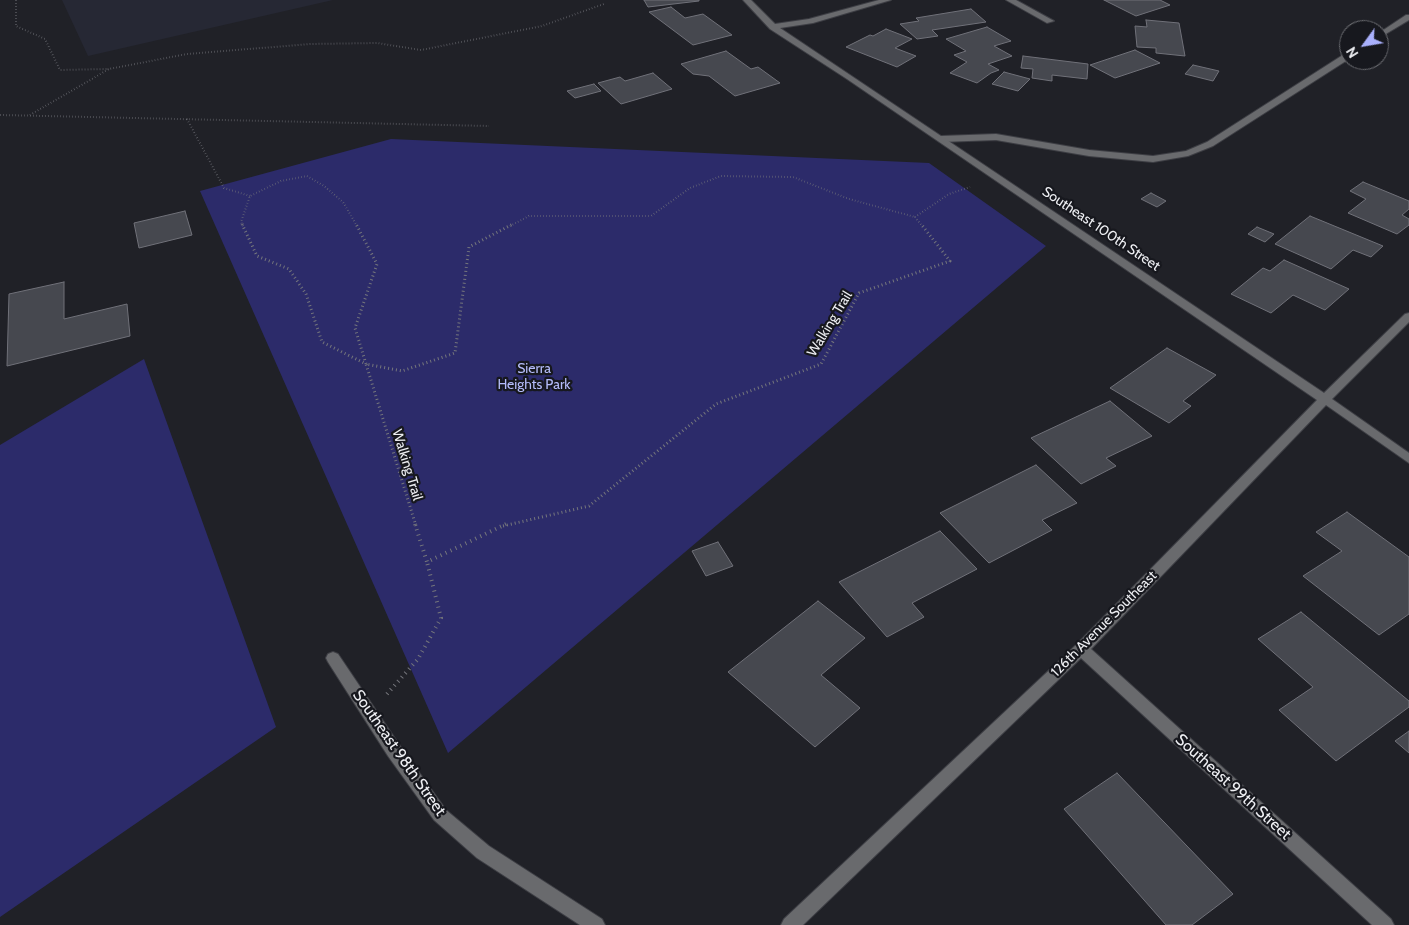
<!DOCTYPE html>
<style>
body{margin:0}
#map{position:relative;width:1409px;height:925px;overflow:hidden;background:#202127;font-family:Cabin,sans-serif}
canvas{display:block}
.north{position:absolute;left:1339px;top:20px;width:50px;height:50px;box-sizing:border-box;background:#17181e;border:1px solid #6d6e73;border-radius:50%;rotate:238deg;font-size:14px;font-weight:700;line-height:20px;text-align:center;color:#eeeff3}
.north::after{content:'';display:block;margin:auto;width:18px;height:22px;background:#a9b0fc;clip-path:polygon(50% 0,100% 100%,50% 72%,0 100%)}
</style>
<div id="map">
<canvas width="1409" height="925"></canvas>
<div class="north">N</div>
</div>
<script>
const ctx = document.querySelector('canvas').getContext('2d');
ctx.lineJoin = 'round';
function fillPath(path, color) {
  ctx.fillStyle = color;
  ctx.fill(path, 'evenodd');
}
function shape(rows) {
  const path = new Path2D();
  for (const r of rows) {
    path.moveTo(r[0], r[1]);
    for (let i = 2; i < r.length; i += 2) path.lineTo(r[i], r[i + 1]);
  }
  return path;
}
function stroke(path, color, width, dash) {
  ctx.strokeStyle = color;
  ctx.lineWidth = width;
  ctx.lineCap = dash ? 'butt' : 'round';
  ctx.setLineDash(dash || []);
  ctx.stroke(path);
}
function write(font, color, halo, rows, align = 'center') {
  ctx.font = font + ' Cabin,sans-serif';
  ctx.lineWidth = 4.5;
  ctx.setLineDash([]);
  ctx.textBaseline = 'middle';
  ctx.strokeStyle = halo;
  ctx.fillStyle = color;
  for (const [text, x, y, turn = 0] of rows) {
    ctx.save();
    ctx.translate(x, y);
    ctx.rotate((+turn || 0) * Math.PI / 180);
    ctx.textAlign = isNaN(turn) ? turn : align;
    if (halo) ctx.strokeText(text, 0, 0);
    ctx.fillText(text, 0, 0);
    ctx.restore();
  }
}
fillPath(shape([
 [62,0,333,0,88,56]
]), '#262834');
fillPath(shape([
 [391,139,929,163,1046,246,448,753,200,191],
 [144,359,276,727,0,917,0,445]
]), '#2c2b6a');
const building = shape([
 [644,0,699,0,699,1,648,7,644,0],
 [1104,0,1160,0,1170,5,1136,16,1104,0],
 [671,7,685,18,703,14,732,35,693,45,649,12,671,7],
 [971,9,986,22,932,30,938,36,917,39,900,24,919,21,916,18,971,9],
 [1146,20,1179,23,1185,56,1156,53,1156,48,1137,47,1135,26,1147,27,1146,20],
 [987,27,1011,41,994,46,1012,56,988,64,999,70,991,73,977,83,950,73,967,62,954,55,966,51,946,39,987,27],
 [886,29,912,39,895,48,916,56,897,67,846,47,870,35,873,36,886,29],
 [1135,50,1160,63,1115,78,1090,65,1135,50],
 [726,51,751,69,758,67,780,83,735,96,709,76,693,74,681,64,726,51],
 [1023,56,1088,64,1087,79,1052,75,1052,81,1032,78,1033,69,1021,68,1023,56],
 [1193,65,1219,71,1213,81,1185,74,1193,65],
 [1004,72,1030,79,1018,91,992,84,1004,72],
 [653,73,672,89,621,104,598,83,620,77,625,81,653,73],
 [594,84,601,91,575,98,567,91,594,84],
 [1363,182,1409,201,1409,209,1402,215,1409,219,1409,225,1397,234,1348,213,1366,199,1350,191,1363,182],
 [1151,193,1166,201,1157,207,1141,199,1151,193],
 [185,211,192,235,139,248,134,223,185,211],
 [1310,216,1383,246,1371,257,1353,250,1331,269,1275,244,1310,216],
 [1257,227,1274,234,1265,242,1248,234,1257,227],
 [1284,260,1349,289,1325,310,1293,295,1271,313,1231,294,1263,268,1270,271,1284,260],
 [64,282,64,319,127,304,130,336,7,366,9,294,64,282],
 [1167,348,1216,375,1183,401,1191,406,1169,423,1110,388,1167,348],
 [1110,401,1152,436,1106,458,1116,466,1081,484,1031,438,1110,401],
 [1036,465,1077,503,1042,520,1052,530,989,563,940,513,1036,465],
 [1347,512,1409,557,1409,614,1379,635,1303,576,1342,551,1316,532,1347,512],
 [940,531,977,569,912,603,924,617,887,637,839,582,940,531],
 [718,542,733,566,706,576,692,551,718,542],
 [818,601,865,638,821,675,860,708,815,747,728,672,818,601],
 [1301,612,1409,701,1409,707,1336,761,1279,710,1313,687,1258,639,1301,612],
 [1409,731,1409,753,1395,741,1409,731],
 [1117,773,1233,894,1192,925,1166,925,1064,809,1117,773]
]);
fillPath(building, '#46484f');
stroke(building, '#707179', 1);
const lane = shape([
 [1406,15,1409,15,1409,20,1379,38,1379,33,1406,15],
 [1346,53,1349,53,1349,59,1213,146,1188,156,1153,162,1089,156,996,140,941,142,937,139,941,136,996,134,1089,150,1153,156,1186,151,1207,142,1346,53]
]);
const street = shape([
 [743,0,751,0,775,24,809,19,879,0,891,0,813,23,780,28,1324,393,1405,314,1409,313,1409,322,1332,399,1409,453,1409,463,1326,405,1091,649,1391,919,1394,925,1372,925,1081,658,803,925,781,925,784,919,1076,645,1317,400,847,79,770,29,743,0],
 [1006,0,1016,0,1054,21,1047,23,1006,0],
 [333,652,338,654,400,746,446,810,489,846,602,919,605,925,580,925,477,858,434,820,388,756,328,662,326,658,328,654,333,652]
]);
stroke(lane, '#3d3e44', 2);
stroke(street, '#3d3e44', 2);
stroke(shape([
 [16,0,16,26,45,39,60,70,109,69],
 [0,115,489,126],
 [30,115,109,69,187,54,310,44,377,43,421,50,542,26,604,4],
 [187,119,224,188,250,196],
 [915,217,922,226],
 [915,217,949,194,970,187],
 [243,226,241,222,250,196,281,181,307,176,324,186,343,202,357,226],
 [510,226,529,216,651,216,690,188,721,176,793,177,849,199,915,217]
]), '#75767c', 2, [0.5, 2.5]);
stroke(shape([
 [242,224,257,256,289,269,306,294,322,342,366,364,355,328,377,264,356,224],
 [416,526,366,364,402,371,455,353,469,247,513,224],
 [503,526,589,506,716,404,821,364,859,293,950,261,921,224]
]), '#75767c', 3, [1, 3]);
stroke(shape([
 [415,524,427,562,506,524],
 [387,694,418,659,441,618,427,562]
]), '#75767c', 4, [1, 4.5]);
fillPath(lane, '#696a6d');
fillPath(street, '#696a6d');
write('14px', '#eeeff3', '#17181e', [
 ["Southeast 100th Street",1101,229,34],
 ["Walking Trail",830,324,-59],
 ["Walking Trail",407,465,73],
 ["126th Avenue Southeast",1104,624,-45]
]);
write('14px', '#b5bcfa', '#17181e', [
 ["Sierra",534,369],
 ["Heights Park",534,385]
]);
write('16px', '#eeeff3', '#17181e', [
 ["Southeast 98th Street",399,753,55],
 ["Southeast 99th Street",1233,787,42]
]);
</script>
